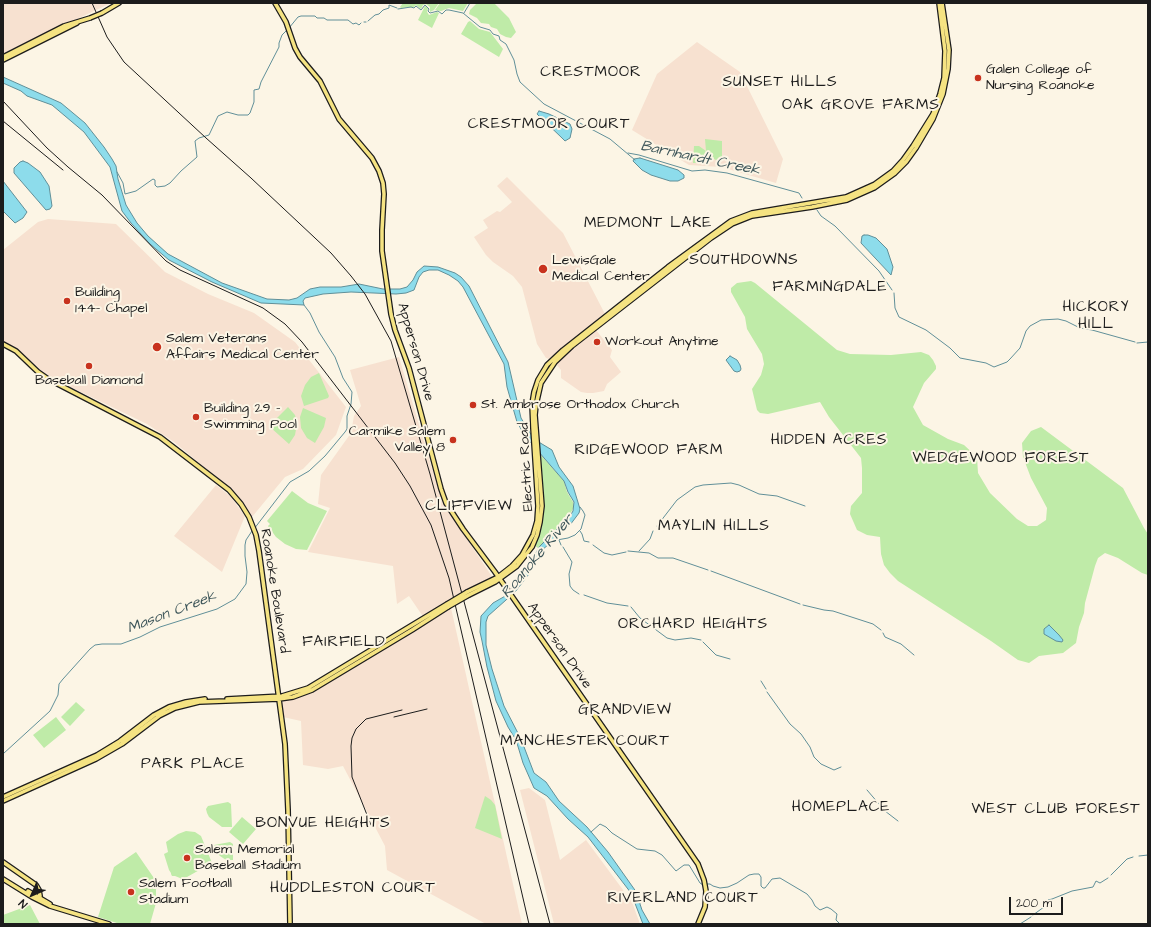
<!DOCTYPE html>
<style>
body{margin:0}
#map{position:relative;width:1151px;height:927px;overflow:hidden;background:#fcf5e5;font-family:"Architects Daughter",sans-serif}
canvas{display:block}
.frame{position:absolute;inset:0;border:4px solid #1c1c1c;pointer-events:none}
.north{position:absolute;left:12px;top:875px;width:40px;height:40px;-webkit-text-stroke:3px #fcf5e5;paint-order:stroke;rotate:225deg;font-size:11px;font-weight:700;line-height:16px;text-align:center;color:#1c1c1c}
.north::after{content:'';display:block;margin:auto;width:14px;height:18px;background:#1c1c1c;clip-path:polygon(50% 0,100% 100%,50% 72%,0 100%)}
.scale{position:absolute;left:1009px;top:897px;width:54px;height:18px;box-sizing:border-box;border:2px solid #1c1c1c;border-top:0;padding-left:5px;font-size:12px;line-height:14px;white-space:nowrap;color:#1c1c1c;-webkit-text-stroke:3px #fcf5e5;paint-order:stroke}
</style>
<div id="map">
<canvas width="1151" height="927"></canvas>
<div class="frame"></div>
<div class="north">N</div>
<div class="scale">200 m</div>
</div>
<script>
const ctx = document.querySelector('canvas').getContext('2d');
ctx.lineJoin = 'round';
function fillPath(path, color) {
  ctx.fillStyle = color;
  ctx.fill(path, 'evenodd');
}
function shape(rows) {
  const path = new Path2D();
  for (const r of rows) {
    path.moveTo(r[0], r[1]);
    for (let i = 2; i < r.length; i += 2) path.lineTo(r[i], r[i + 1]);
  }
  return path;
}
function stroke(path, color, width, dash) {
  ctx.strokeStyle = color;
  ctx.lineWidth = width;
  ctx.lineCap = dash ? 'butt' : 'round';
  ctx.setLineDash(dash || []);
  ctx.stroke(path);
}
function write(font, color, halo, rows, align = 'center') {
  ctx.font = font + ' "Architects Daughter",sans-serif';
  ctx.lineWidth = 4;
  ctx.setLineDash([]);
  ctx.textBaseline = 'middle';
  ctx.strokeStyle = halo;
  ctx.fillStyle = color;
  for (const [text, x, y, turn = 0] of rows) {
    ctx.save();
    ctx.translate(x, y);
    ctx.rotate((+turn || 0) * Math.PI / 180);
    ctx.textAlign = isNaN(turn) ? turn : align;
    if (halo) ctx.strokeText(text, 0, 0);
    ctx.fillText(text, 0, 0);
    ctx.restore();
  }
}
fillPath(shape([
 [3,3,111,3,3,54],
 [697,42,740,72,783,159,776,183,721,167,689,165,632,130,657,74],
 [507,177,563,233,605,314,549,359,546,358,537,344,522,287,513,276,493,262,486,255,474,237,488,228,483,220,497,211,500,212,512,202,497,186],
 [48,219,116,224,165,272,208,294,254,313,295,342,346,407,336,435,303,469,285,477,252,517,234,492,174,442,147,424,58,381,43,372,19,351,9,344,3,342,3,250,38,222],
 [596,330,612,350,610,357,621,372,607,384,604,391,593,393,587,393,581,392,561,378,561,370,555,363],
 [399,357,442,502,493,578,424,618,409,596,397,604,393,566,308,552,330,508,318,504,321,475,351,433,354,416,361,406,350,370],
 [216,485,230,496,245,516,222,572,174,536],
 [451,608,522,924,486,924,387,870,385,846,343,766,328,769,303,765,301,721,283,717,280,701,294,698,318,688],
 [529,788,545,800,560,860,586,840,632,902,640,924,554,924,520,790]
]), '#f7e1d0');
fillPath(shape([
 [403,3,439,3,434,10,430,12,430,7,426,4,423,5,421,9,416,5,414,7,401,8,400,7],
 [440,3,444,4,445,3,468,3,463,11,449,8,441,11,435,10],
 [477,3,494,3,509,18,516,32,511,38,506,37,500,34,497,29,491,27,489,24,481,23,477,18,469,14,470,10],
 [425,6,428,8,427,12,429,15,437,12,439,13,432,28,418,20],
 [470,21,479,29,490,32,503,49,499,57,461,34,468,22],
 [705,139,722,141,722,161,716,160,710,157,706,152,706,163,693,163,694,146,699,146,706,151],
 [751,281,755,283,837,350,850,354,891,355,921,352,929,355,933,360,936,366,936,369,924,383,913,407,923,425,948,439,964,445,977,457,978,473,990,493,1017,519,1028,526,1037,526,1046,520,1047,508,1031,478,1023,457,1022,443,1031,431,1041,427,1123,488,1144,528,1148,534,1148,575,1142,573,1118,558,1105,553,1098,558,1095,566,1085,603,1084,613,1079,627,1076,643,1063,653,1039,656,1029,663,1018,660,991,641,898,581,890,573,884,565,881,554,880,537,867,535,857,530,850,514,851,506,862,493,862,468,861,458,829,417,820,402,768,414,760,413,757,410,752,389,761,375,764,364,762,354,747,329,745,317,731,292,731,288,737,283],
 [319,373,329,396,328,398,304,406,301,396,305,385,311,377],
 [288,407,295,415,297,424,295,435,289,444,270,427,270,425],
 [303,408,326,418,324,427,315,443,307,438,301,428,300,417],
 [539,453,564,481,567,492,573,502,574,507,569,516,538,548,534,545,542,521],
 [292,491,308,503,327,511,307,550,296,549,285,544,276,537,268,526,270,524,267,521],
 [76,702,85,710,70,726,61,717],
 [56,717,66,730,44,748,33,735],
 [485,796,491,800,495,805,502,839,475,828],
 [228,802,231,804,232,827,222,827,209,817,207,813,206,809,208,806],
 [242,817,256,829,243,844,229,832],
 [186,831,195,832,201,836,212,863,187,877,180,879,180,878,175,876,172,876,171,874,171,873,169,870,164,854,168,852,166,842,178,834],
 [230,842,233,844,233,860,226,860,220,856,216,852,214,845],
 [136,852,156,881,156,903,150,924,120,924,98,917,114,867],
 [30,905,40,924,3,924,3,915]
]), '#bfeba8');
const water = shape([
 [3,77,61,103,85,123,104,147,112,159,116,166,118,179,126,205,137,223,148,236,168,254,222,283,267,299,289,300,297,298,310,289,320,287,341,287,359,284,383,289,400,289,407,287,413,280,417,272,424,266,438,267,455,273,461,277,469,286,508,362,521,418,532,436,537,441,552,450,559,467,573,486,580,509,579,513,570,525,540,552,529,574,515,592,488,616,486,622,486,645,492,669,504,706,521,739,534,773,546,782,559,801,587,827,608,852,637,893,639,897,640,904,642,910,650,924,643,924,631,893,588,837,568,819,547,796,534,788,523,763,516,740,508,727,496,701,487,667,482,641,480,632,481,616,493,603,507,595,522,575,540,546,570,516,573,511,574,502,568,492,564,481,525,436,517,422,507,387,504,364,463,287,458,281,449,275,438,270,429,270,423,272,419,277,414,290,406,293,396,294,351,292,323,294,305,298,303,301,304,305,261,303,212,282,169,260,150,244,131,223,122,211,110,167,84,132,52,105,27,96,21,91,3,83,3,77],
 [539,111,549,114,570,124,572,129,570,138,565,141,562,138,537,114,539,111],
 [640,158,678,170,684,175,684,178,678,181,670,181,651,175,642,170,633,161,634,159,640,158],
 [23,161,28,163,40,172,49,186,52,206,50,209,46,210,14,173,14,168,20,162,23,161],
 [3,181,27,212,23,218,15,223,3,211,3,181],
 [864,235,868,235,876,238,887,249,893,267,891,275,861,243,862,236,864,235],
 [730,356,737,360,740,365,741,369,740,371,737,372,734,371,726,360,730,356],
 [1049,625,1059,635,1063,640,1062,642,1056,641,1044,634,1044,629,1049,625]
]);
fillPath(water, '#8ddceb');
stroke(water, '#608f98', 1);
stroke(shape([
 [398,9,411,7,414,8,416,6,421,10,425,5,429,9,428,11,430,13,438,11,442,14,446,10,449,10,463,13,480,27,490,30,493,34,499,36,500,40,506,44,514,60,517,74,520,82,544,104,610,139,635,160],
 [464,13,470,3],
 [368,21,375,15,379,14,383,10,389,8,389,5,397,8],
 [364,22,366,22],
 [289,28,298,17,301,16,315,16,317,18,324,18,327,20,348,20,353,24,356,23,359,25,361,23],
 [628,153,639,155,692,171,705,170,727,173,799,193,802,198],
 [117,172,123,183,125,194,136,191,153,179,155,180,155,185,157,187,165,186,170,183,181,171,197,157,195,141,199,138,209,135,218,116,227,112,238,115,248,115,250,113,254,102,254,90,259,89,261,82,279,47,279,43,282,35,287,30],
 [817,210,821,216,835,226,879,271,892,290],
 [894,293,895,308,899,317,926,330,950,348,960,358,986,363,994,367,1007,362,1010,359,1020,348,1026,331,1030,326,1041,320,1058,319,1066,321,1080,328,1092,330,1135,342],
 [1137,343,1148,342],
 [657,526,677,500,695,487,703,485,731,483,739,485,759,494,777,496,805,506],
 [254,529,290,482,309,471,325,456,345,432,347,429,347,416,351,404,352,392,343,378,335,357,319,332,310,313,304,305],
 [580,531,582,534,584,541,589,542],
 [554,538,557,540,568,538,575,535,581,529,585,515,583,511,580,507],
 [559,540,561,545],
 [593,545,604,553,612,555,626,552],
 [563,547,572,562,569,574,570,586,573,590,579,594],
 [628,551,649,553,658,558,673,558,708,570],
 [639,551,650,539,653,531],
 [711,571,800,604],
 [584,595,607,603,628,606],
 [803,605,824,610,833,611,873,624,881,630],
 [631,607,640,618,667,638,675,640,691,638,701,640],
 [883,633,885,637,901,644,914,655],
 [703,642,716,655,730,659],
 [761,681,766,689],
 [767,692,790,724,801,734,810,747,814,757,821,764,834,770,841,767],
 [3,754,50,711,58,695,59,684,63,679,90,649,95,645,102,644,121,644,140,637,160,627,217,609,235,599,246,584,247,572,245,556,245,545,246,540,252,531],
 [867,790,885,811,898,821],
 [591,832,600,824,606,827,612,833,637,849,655,851,662,855,676,871,684,865,689,865,700,883,703,885],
 [1139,856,1148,855],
 [1111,875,1127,859,1133,857],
 [707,884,710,884,713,886,720,888,728,887,737,883,749,875,754,874,759,874,761,877,761,886,763,888,765,888,772,879,780,878,807,894,812,900,815,906,820,910,827,907,831,909,837,914,836,920,840,924],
 [1033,915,1044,907,1048,900,1052,899,1072,891,1093,887,1096,881,1100,883,1108,878],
 [1020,924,1031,917]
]), '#608f98', 1);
const major = shape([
 [275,3,286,22,295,48,300,57,320,81,339,119,372,158,379,171,383,183,384,194,382,230,382,251,391,314,395,330,409,368,441,489,446,503,463,529,495,572,698,864,704,880,706,891,705,907,698,924],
 [102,13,119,3],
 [3,57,64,26,90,18],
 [3,60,77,23],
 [3,344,16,351,38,372,48,379,160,437,229,490,241,504,249,517,256,535,259,551,285,744,288,810,290,924],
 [467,592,498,577,512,566,522,555,533,535,537,521,538,506,533,428,532,404,534,392,538,380,547,365,563,350,668,267,731,221,752,213,846,197,875,184,893,171,903,160,913,146,933,114,940,94,944,78,945,51,939,3],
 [469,595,495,582,517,566,532,547,537,535,540,522,542,506,535,415,536,405,541,383,555,362,572,346,711,238,732,224,752,216,812,207,847,200,874,188,895,173,906,162,916,148,933,119,943,94,948,69,949,50,942,3],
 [227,699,282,696,308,688,447,604],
 [3,797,97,755,120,741,154,715,169,707,186,702,205,699],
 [3,801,96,759,122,744,159,716,175,708,199,702,279,699,293,697,312,690,412,630,448,607],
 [3,862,36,885,39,890,40,896,39,900],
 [3,879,32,897,50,906,109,924],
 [28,891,50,904]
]);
stroke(major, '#1c1c1c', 6);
stroke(major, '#f5e382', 3.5);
stroke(shape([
 [92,3,107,37,124,62,206,138,251,178,331,253,351,276,365,294,391,341,430,474,550,924],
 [3,101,47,148,68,167,102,195,166,261,180,270,263,308,285,324,302,342,395,463,410,486,431,525,449,578,529,924],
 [3,121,63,170],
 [394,717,427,709],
 [371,825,352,777,351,746,352,738,356,729,366,719,402,710]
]), '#1c1c1c', 1);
const majorBridge = shape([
 [90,18,102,13],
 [447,604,467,592],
 [448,607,469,595]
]);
stroke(majorBridge, '#1c1c1c', 6, []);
stroke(majorBridge, '#f5e382', 3.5);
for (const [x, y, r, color] of [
 [978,78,4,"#c8321e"],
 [543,269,5,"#c8321e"],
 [67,301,4,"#c8321e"],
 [597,342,4,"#c8321e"],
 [157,347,5,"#c8321e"],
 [89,366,4,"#c8321e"],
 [473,405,4,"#c8321e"],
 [196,417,4,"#c8321e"],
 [453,440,4,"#c8321e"],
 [187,858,4,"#c8321e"],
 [131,892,4,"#c8321e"]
]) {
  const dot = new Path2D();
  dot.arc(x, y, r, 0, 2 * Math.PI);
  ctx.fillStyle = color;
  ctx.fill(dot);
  stroke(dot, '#fcf5e5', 1.5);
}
write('14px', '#1c1c1c', '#fcf5e5', [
 ["Galen College of",986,70],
 ["Nursing Roanoke",986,86],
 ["LewisGale",552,261],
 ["Medical Center",552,277],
 ["Building",75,293],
 ["144- Chapel",75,309],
 ["Salem Veterans",166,339],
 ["Affairs Medical Center",166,355],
 ["Workout Anytime",605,342],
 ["Baseball Diamond",89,381,"center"],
 ["St. Ambrose Orthodox Church",481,405],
 ["Building 29 -",204,409],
 ["Swimming Pool",204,425],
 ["Carmike Salem",445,432,"right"],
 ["Valley 8",445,448,"right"],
 ["Salem Memorial",195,850],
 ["Baseball Stadium",195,866],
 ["Salem Football",139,884],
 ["Stadium",139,900]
], 'left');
write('14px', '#1c1c1c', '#fcf5e5', [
 ["Apperson Drive",415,352,74],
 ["Electric Road",527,467,-93],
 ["Roanoke Boulevard",274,591,81],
 ["Apperson Drive",559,646,55]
]);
ctx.letterSpacing = '1px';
write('15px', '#1c1c1c', '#fcf5e5', [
 ["CRESTMOOR",591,73],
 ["SUNSET HILLS",780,83],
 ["OAK GROVE FARMS",861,106],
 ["CRESTMOOR COURT",549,125],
 ["MEDMONT LAKE",648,224],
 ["SOUTHDOWNS",744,261],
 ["FARMINGDALE",830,288],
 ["HICKORY",1096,308],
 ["HILL",1096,325],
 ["HIDDEN ACRES",829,441],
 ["RIDGEWOOD FARM",649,451],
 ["WEDGEWOOD FOREST",1001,459],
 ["CLIFFVIEW",469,507],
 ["MAYLIN HILLS",714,527],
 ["ORCHARD HEIGHTS",693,625],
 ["FAIRFIELD",344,643],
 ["GRANDVIEW",625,711],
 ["MANCHESTER COURT",585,742],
 ["PARK PLACE",193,765],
 ["HOMEPLACE",841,808],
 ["WEST CLUB FOREST",1056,810],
 ["BONVUE HEIGHTS",323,824],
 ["HUDDLESTON COURT",353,889],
 ["RIVERLAND COURT",683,899]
]);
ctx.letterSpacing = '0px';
write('italic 15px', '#3e565a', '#fcf5e5', [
 ["Barnhardt Creek",700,159,12],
 ["Roanoke River",538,557,-50],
 ["Mason Creek",172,613,-21]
]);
</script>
